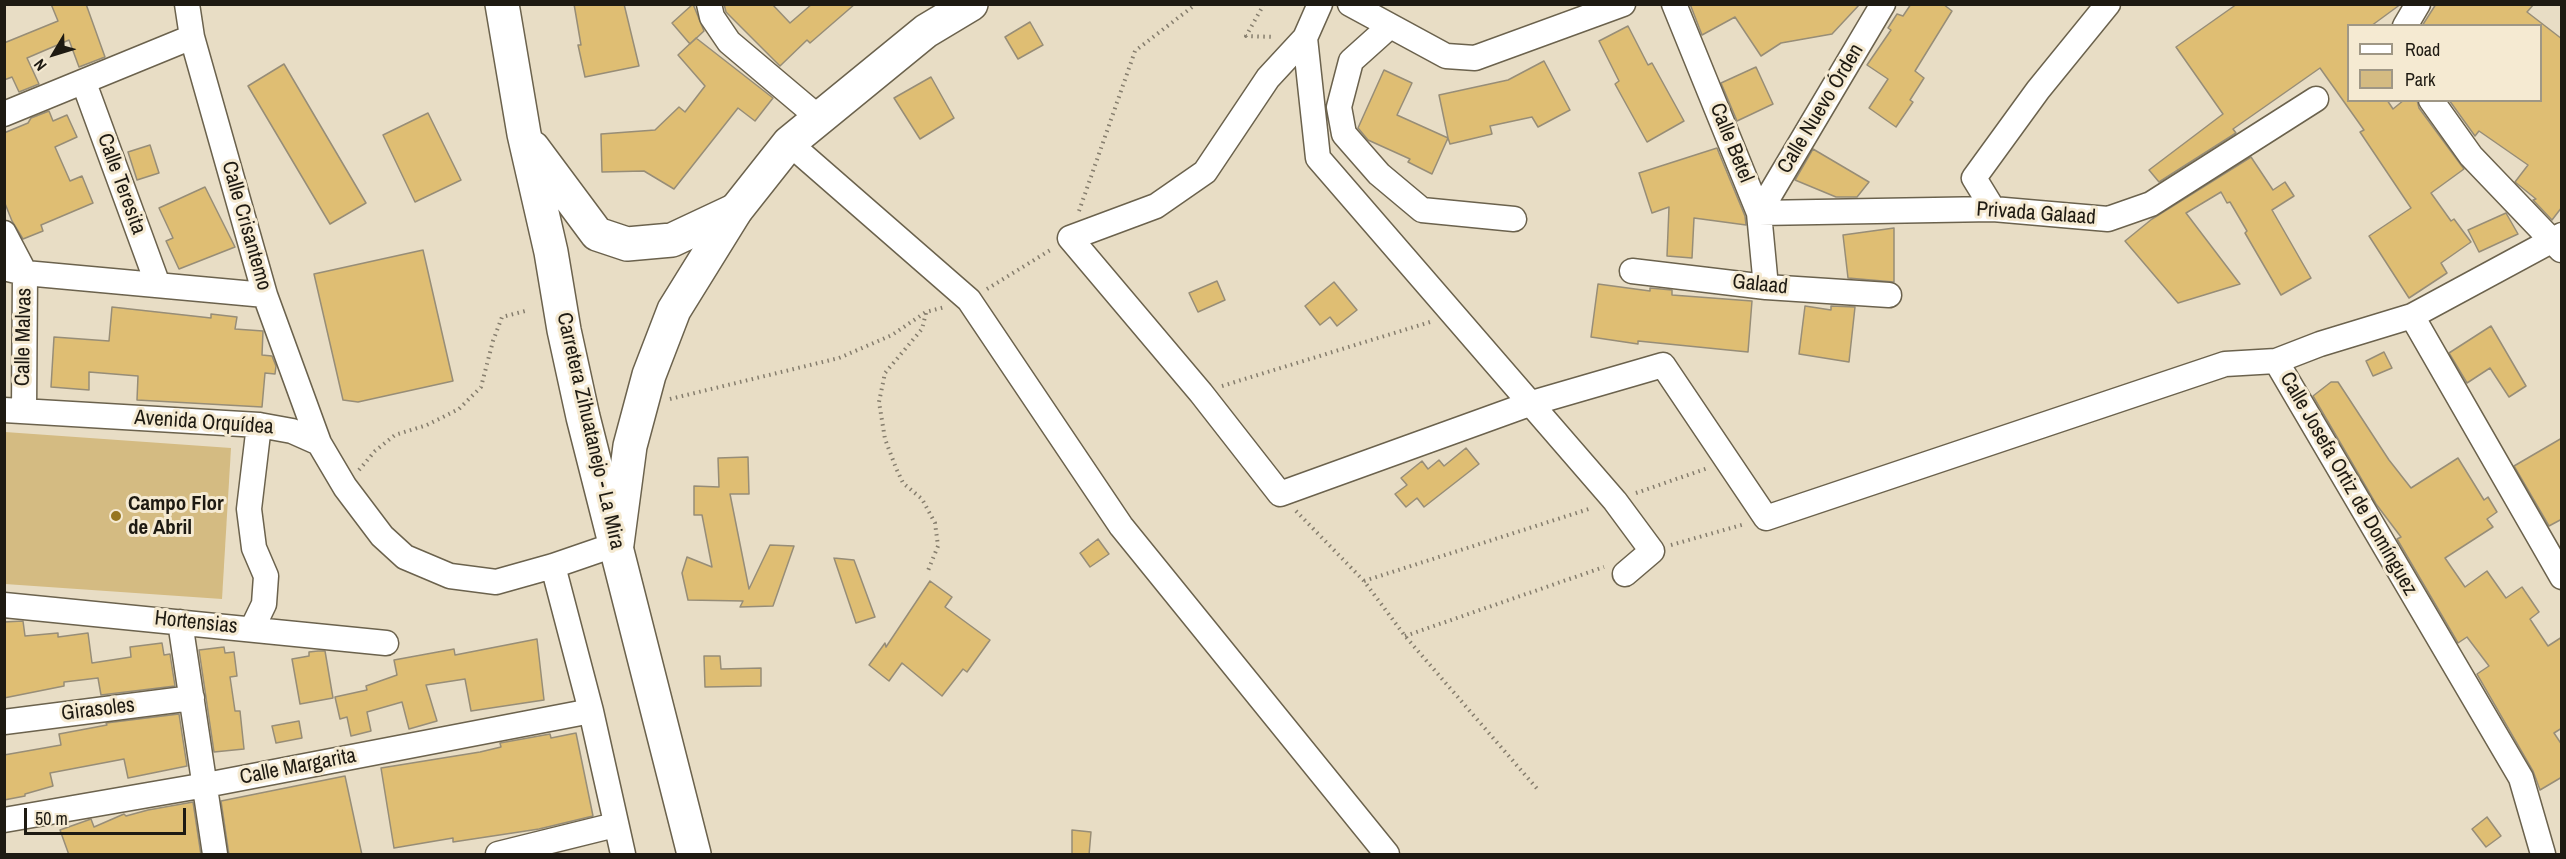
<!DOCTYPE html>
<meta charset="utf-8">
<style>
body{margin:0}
#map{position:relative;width:2566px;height:859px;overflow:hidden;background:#e8ddc5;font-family:"Archivo Narrow",sans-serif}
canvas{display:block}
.frame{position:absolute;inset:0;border:6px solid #1e1a12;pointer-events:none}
.legend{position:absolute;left:2347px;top:24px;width:195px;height:78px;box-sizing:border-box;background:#f5ead2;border:2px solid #9f9785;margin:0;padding:8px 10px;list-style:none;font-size:18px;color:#1e1a12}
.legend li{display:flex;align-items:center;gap:12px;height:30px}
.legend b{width:30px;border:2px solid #9f9785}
.north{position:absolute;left:24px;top:24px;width:60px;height:60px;-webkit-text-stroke:4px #f5ead2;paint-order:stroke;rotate:232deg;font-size:16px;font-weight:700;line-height:24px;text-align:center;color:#1e1a12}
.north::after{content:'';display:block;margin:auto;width:21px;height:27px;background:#1e1a12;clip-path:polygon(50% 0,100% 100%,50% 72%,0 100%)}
.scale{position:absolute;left:24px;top:808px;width:162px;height:27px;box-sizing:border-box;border:3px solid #1e1a12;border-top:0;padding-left:8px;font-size:18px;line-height:21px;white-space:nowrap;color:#1e1a12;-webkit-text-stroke:4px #f5ead2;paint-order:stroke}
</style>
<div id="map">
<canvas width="2566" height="859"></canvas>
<div class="frame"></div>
<ul class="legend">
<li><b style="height:8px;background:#fff"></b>Road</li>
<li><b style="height:16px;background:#d4bb82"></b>Park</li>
</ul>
<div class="north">N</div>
<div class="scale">50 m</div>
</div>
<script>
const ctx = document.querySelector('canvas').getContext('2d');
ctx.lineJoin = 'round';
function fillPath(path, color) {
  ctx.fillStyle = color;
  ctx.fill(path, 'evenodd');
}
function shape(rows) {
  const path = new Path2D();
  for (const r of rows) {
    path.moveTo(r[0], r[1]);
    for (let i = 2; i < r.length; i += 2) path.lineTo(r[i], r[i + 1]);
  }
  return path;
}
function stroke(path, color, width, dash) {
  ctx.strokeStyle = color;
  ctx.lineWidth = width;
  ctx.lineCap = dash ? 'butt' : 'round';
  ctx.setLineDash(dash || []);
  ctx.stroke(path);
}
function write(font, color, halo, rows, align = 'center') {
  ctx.font = font + ' "Archivo Narrow",sans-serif';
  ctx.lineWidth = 6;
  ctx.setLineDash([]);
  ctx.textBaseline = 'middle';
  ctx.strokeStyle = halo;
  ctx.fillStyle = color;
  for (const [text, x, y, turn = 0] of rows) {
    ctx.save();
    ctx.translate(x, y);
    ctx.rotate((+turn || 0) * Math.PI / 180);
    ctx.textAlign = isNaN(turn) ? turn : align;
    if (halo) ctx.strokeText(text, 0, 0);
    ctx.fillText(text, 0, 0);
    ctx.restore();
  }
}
fillPath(shape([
 [5,432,231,448,222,599,5,584]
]), '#d4bb82');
const building = shape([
 [51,4,86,4,105,57,79,67,69,40,27,58,39,84,19,92,12,77,4,80,4,43,58,21,51,4],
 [574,4,624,4,639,66,585,77,578,45,581,45,574,4],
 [693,4,704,31,690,44,672,23,693,4],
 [724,4,772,4,790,23,812,4,855,4,810,43,807,40,780,66,726,12,724,4],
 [1690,4,1860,4,1832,34,1781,43,1761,56,1735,17,1702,35,1690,4],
 [1911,4,1943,4,1952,11,1915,71,1924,78,1910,100,1913,102,1896,127,1869,108,1888,79,1867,65,1891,30,1888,28,1897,14,1903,16,1911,4],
 [2237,4,2401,4,2371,26,2349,26,2349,100,2387,100,2393,109,2404,100,2417,100,2419,108,2464,169,2431,193,2451,221,2454,219,2471,242,2441,263,2447,273,2409,298,2369,236,2411,208,2360,132,2364,130,2320,68,2233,129,2236,133,2159,182,2149,170,2223,114,2176,47,2237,4],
 [2436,4,2534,4,2527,12,2562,39,2562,207,2552,220,2533,200,2536,199,2515,182,2528,165,2479,131,2475,136,2449,100,2541,100,2541,26,2422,26,2436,4],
 [1030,22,1043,45,1018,59,1005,37,1030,22],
 [1628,26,1648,65,1652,63,1684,121,1647,142,1615,84,1619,81,1599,41,1628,26],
 [696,38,773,98,755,121,738,108,674,189,644,171,602,172,601,134,655,130,679,107,685,112,705,86,678,55,696,38],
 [1544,61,1570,110,1538,127,1532,117,1490,126,1492,134,1450,144,1448,138,1432,174,1408,162,1410,159,1368,140,1358,128,1384,70,1412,83,1397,115,1448,138,1439,95,1508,80,1544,61],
 [284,64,366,203,330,224,248,86,284,64],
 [1756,67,1773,104,1737,121,1721,83,1756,67],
 [931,77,954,118,920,139,894,98,931,77],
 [49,111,53,121,67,115,77,137,55,147,70,181,82,176,93,203,41,225,43,231,23,239,12,221,4,201,4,133,28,123,31,118,49,111],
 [428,113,461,180,415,202,383,135,428,113],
 [150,145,159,173,137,180,128,152,150,145],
 [1717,148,1745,216,1746,225,1694,218,1692,258,1667,256,1669,207,1652,213,1639,173,1717,148],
 [1813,149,1869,182,1857,197,1836,197,1795,180,1813,149],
 [2251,157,2273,190,2285,182,2294,196,2272,210,2311,278,2281,295,2245,233,2247,231,2230,202,2227,203,2221,192,2186,213,2240,284,2178,303,2125,241,2152,219,2251,157],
 [205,187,235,247,179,269,166,241,173,238,159,208,205,187],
 [2506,213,2518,234,2479,252,2468,230,2506,213],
 [1894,228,1894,282,1848,278,1843,235,1894,228],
 [423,250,453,381,358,402,343,400,314,274,423,250],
 [1217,281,1225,300,1198,312,1189,293,1217,281],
 [1334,282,1357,310,1337,326,1330,317,1320,325,1305,306,1334,282],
 [1598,284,1650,291,1650,288,1672,290,1672,295,1752,301,1748,352,1638,341,1638,344,1591,337,1598,284],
 [1805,306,1831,310,1831,306,1855,307,1849,362,1799,354,1805,306],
 [112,307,211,318,211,314,237,317,235,329,263,331,262,355,272,356,276,366,275,374,265,373,262,407,137,400,138,376,89,372,89,390,51,387,54,337,109,341,112,307],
 [2491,326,2526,386,2509,397,2490,368,2467,383,2449,353,2491,326],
 [2384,352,2392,368,2373,376,2366,361,2384,352],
 [2331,382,2338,382,2389,460,2411,488,2458,458,2484,500,2488,497,2497,512,2487,519,2493,527,2445,558,2465,587,2487,571,2506,598,2522,587,2539,612,2530,619,2548,646,2562,637,2562,728,2554,733,2562,745,2562,777,2540,790,2533,771,2477,674,2489,666,2467,637,2458,643,2397,539,2401,537,2376,504,2313,396,2331,382],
 [2562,438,2562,519,2549,526,2514,466,2562,438],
 [1466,448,1479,464,1424,507,1417,498,1406,507,1395,494,1407,485,1401,478,1422,461,1428,469,1439,460,1444,466,1466,448],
 [748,457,749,494,730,494,749,589,770,545,794,546,773,606,740,607,743,601,688,600,682,573,687,557,712,567,702,515,694,515,694,486,719,487,718,458,748,457],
 [1098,539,1109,554,1090,567,1080,553,1098,539],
 [834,558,854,560,875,617,856,623,834,558],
 [930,581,952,597,945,607,990,640,967,672,963,669,942,696,902,663,889,681,869,665,885,643,886,647,930,581],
 [23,621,25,636,58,633,58,637,88,633,92,663,131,657,130,647,162,643,164,655,170,654,175,686,101,695,98,678,64,682,64,686,4,698,4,622,23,621],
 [537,639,544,700,471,711,465,679,426,685,437,721,409,729,402,702,367,712,371,731,351,736,347,717,340,719,335,697,367,690,366,686,397,675,394,660,454,649,455,655,537,639],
 [224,647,225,653,234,652,237,676,230,677,235,711,240,711,244,749,214,752,199,650,224,647],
 [318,651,325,651,333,698,300,704,292,659,309,656,309,652,318,651],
 [704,656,720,656,721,669,761,668,761,686,705,687,704,656],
 [179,714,187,766,128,778,124,759,50,773,53,786,25,794,25,796,4,800,4,755,61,745,59,734,107,725,106,723,179,714],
 [299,721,302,738,276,743,272,726,299,721],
 [576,733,593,816,539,829,453,842,453,838,394,848,381,768,480,752,501,747,500,743,550,734,551,738,576,733],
 [345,776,362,855,229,855,221,801,345,776],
 [193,802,201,855,69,855,60,830,91,819,94,827,124,814,126,816,148,810,193,802],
 [2487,817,2501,836,2486,847,2472,829,2487,817],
 [1072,830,1091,832,1089,855,1072,855,1072,830]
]);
fillPath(building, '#dfbe73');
stroke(building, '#978d77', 1.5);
const street = shape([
 [187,4,192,37,265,295,319,443],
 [709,4,712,17,729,42,819,118],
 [1320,4,1305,38,1318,158,1615,501,1652,551,1625,574],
 [1350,4,1446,56,1475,58,1623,4],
 [1674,4,1759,213,1766,287],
 [1390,26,1351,61,1339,107,1344,134,1379,174,1422,210,1514,219],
 [2405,26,2418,4],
 [1305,38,1268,78,1205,172,1156,206,1070,238,1201,393,1280,494,1532,403,1663,365,1766,518,2225,364,2276,361,2320,344,2412,316,2562,235],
 [84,83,158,285],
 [2431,100,2471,156,2561,250],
 [4,114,192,37],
 [789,143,969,300,1121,526,1387,854],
 [1993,209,1974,178,2038,90,2108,4],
 [1759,213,1993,209,2108,219,2151,204,2316,99],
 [1759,213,1883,4],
 [4,233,25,273,24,411],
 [4,268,25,273,265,295],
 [1632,271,1766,287,1889,295],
 [2412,316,2562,577],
 [2276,361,2521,778,2543,854],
 [4,410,259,425,292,431,319,443,345,487,382,536,405,557,450,576,496,582,553,566,617,544],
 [553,566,591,711,623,854],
 [4,605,386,643],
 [180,622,215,854],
 [252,629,264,604,266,576,254,548,249,509,259,425],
 [4,722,192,698],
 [4,820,206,785,591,711],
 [498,854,615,825]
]);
const primary = shape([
 [617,544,630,446,649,375,674,310,736,210,789,143,926,31,971,4]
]);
const highway = shape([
 [502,4,524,134,551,252,564,330,583,417,694,854],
 [533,148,597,234,627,244,672,240,736,210]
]);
stroke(street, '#6b624d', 27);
stroke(primary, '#6b624d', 36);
stroke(highway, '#6b624d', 36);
stroke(shape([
 [1264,4,1246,36,1275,37],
 [1079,211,1135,51,1196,4],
 [987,289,1052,249],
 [926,313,922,329,885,373,879,402,885,439,896,468,903,483,922,499,935,523,938,546,927,573],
 [1222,386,1430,322],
 [670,399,839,358,892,335,926,312,945,307],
 [359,470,375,451,395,435,427,425,459,409,481,387,493,341,502,317,525,311],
 [1636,493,1708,468],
 [1296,511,1364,581,1405,636,1539,791],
 [1671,545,1745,524],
 [1364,581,1592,508],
 [1405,636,1604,567]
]), '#857d6d', 4, [1.5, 4.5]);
stroke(street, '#fff', 24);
stroke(primary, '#fff', 33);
stroke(highway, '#fff', 33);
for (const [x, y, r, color] of [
 [116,516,6,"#97761f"]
]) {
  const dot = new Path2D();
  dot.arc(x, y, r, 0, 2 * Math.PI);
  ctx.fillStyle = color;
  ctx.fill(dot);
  stroke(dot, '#f5ead2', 2);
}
write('21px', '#1e1a12', '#f5ead2', [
 ["Calle Nuevo Órden",1821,109,-59],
 ["Calle Betel",1731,143,68],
 ["Calle Teresita",121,184,70],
 ["Privada Galaad",2036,214,4],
 ["Calle Crisantemo",246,226,74],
 ["Galaad",1760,285,6],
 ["Calle Malvas",24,337,-89],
 ["Avenida Orquídea",204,423,4],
 ["Carretera Zihuatanejo - La Mira",590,431,77],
 ["Calle Josefa Ortiz de Domínguez",2348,484,60],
 ["Hortensias",196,623,6],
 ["Girasoles",98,710,-7],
 ["Calle Margarita",298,767,-11]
]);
write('bold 21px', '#1e1a12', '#f5ead2', [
 ["Campo Flor",128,504],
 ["de Abril",128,528]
], 'left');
</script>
